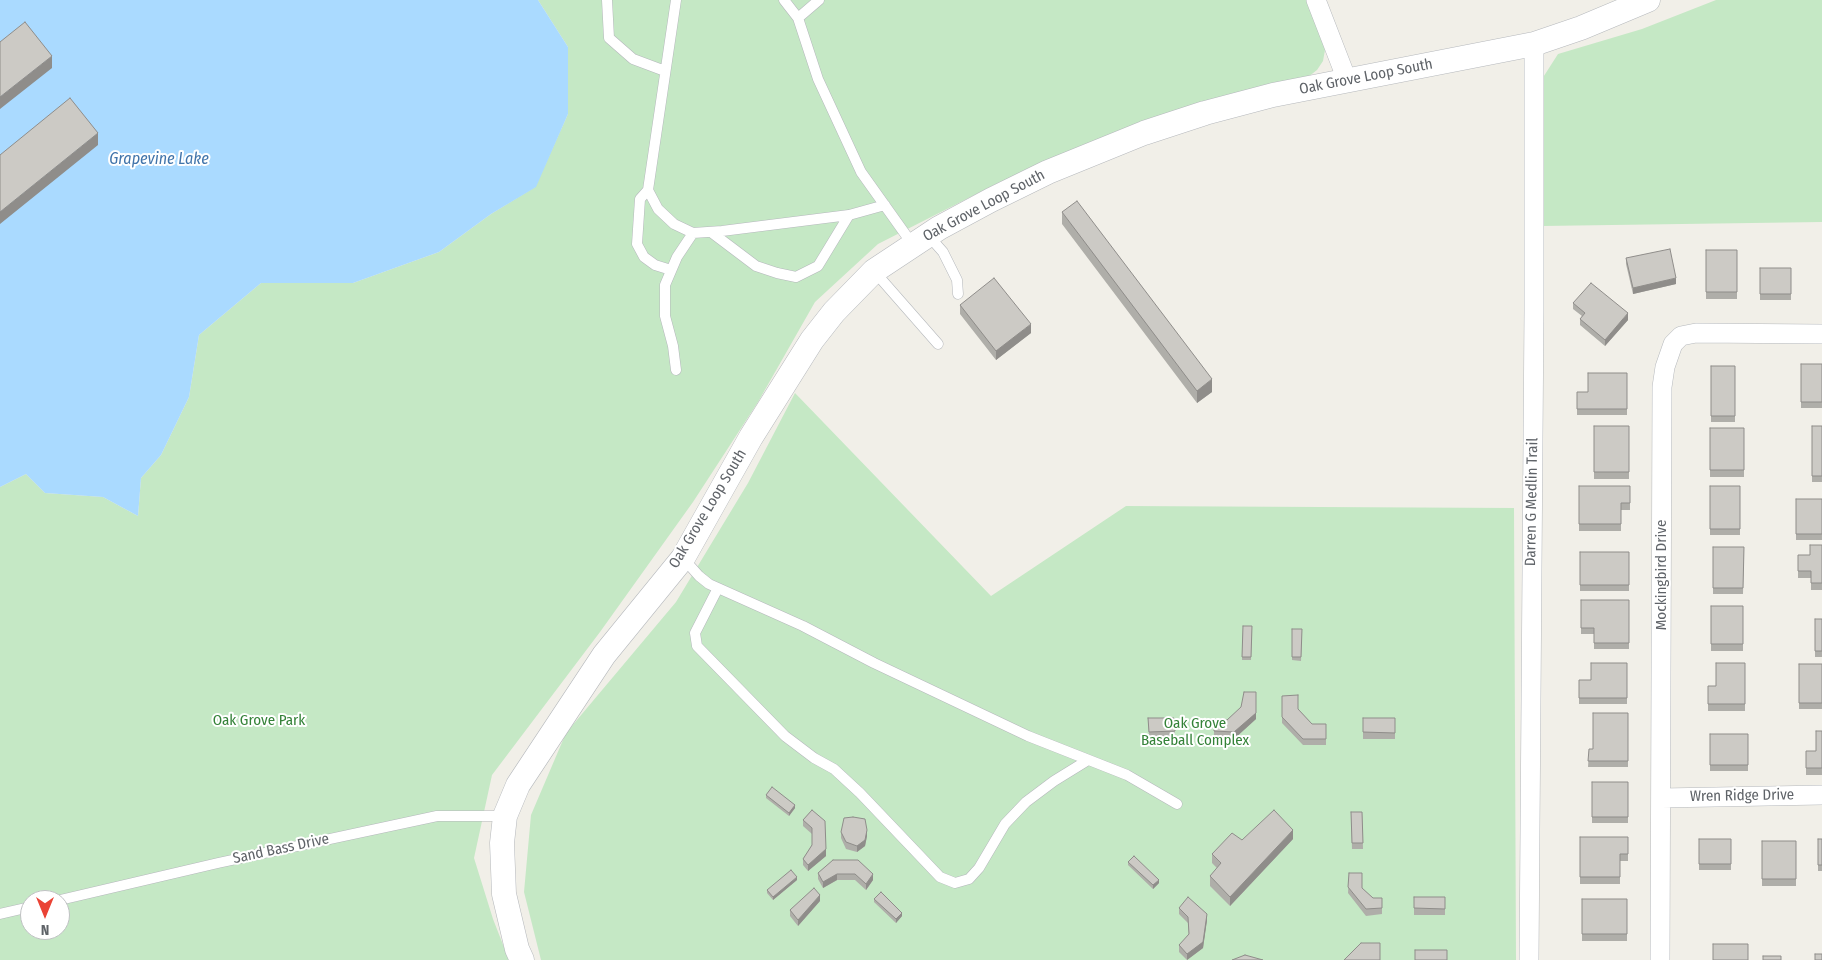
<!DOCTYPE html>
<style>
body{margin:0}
#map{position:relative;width:1822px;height:960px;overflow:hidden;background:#f1efe8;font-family:"Fira Sans Condensed",sans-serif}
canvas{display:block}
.north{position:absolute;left:20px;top:890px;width:50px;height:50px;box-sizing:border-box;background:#fff;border:1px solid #bfc1c3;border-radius:50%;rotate:180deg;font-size:14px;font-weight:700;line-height:20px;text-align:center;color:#5f6368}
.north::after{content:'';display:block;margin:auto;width:18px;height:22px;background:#ea4335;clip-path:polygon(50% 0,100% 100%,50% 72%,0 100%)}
</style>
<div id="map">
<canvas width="1822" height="960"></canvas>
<div class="north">N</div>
</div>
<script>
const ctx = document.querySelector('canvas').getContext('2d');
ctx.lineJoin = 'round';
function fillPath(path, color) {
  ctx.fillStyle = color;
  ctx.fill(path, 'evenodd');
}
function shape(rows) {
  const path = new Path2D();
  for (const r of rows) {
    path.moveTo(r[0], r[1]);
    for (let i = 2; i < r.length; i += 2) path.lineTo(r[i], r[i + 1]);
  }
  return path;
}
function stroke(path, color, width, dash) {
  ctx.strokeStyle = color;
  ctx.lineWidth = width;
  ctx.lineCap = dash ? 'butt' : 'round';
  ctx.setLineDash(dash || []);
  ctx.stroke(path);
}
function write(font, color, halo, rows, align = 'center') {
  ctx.font = font + ' "Fira Sans Condensed",sans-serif';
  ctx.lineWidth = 4;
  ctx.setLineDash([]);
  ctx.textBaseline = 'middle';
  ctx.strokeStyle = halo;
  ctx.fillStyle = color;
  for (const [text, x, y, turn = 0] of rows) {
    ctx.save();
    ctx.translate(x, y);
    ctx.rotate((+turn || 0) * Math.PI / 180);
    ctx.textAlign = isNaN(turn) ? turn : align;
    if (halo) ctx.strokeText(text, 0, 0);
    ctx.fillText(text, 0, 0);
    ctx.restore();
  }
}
fillPath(shape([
 [538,0,1308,0,1322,35,1325,50,1323,61,1317,70,1308,77,1191,108,1000,182,878,244,815,302,758,402,693,502,600,632,492,775,474,858,493,919,509,960,0,960,0,487,26,474,45,493,103,497,138,516,141,478,161,455,189,397,199,335,261,283,353,283,439,252,491,214,535,187,568,114,568,47],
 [30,900,60,900,60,930,30,930],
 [1716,0,1822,0,1822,222,1542,226,1542,79,1558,54,1642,29],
 [795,393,991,596,1126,506,1514,508,1516,960,541,960,524,892,531,815,566,733,676,602,748,483]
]), '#c5e8c5');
fillPath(shape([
 [0,0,538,0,568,47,568,114,536,187,491,214,439,252,353,283,261,283,199,335,189,397,161,455,141,478,138,516,103,497,45,493,26,474,0,487]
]), '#aadaff');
const service = shape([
 [607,0,609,38,633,59,665,71],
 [676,0,648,190,658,209,674,224,693,233,722,231,849,215,885,205],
 [784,0,798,18,818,79,861,172,913,245],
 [798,18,819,0],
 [648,190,640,199,637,244,644,257,655,265,671,270],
 [711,232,756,266,777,273,796,277,818,266,849,215],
 [928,235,943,252,957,280,958,294],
 [874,271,938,344],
 [676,370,673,346,665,316,665,285,677,257,693,233],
 [683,558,699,576,709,584,803,626,874,663,1028,736,1127,775,1177,804],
 [718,588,695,633,697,646,785,736,814,758,834,769,860,793,940,877,955,883,969,879,979,868,1005,824,1026,802,1054,781,1088,760],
 [60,900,218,863,437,816,505,816],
 [0,914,30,907]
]);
const minor = shape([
 [1316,0,1347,80],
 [1662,798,1822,795],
 [1529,960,1534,310,1534,44],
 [1660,960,1662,387,1665,367,1673,344,1681,336,1696,333,1822,334]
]);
const tertiary = shape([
 [522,960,517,949,504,894,502,843,505,816,518,785,604,655,683,558,751,437,812,340,834,312,874,271,939,228,991,200,1048,172,1144,133,1205,113,1273,95,1534,44,1581,28,1648,0]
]);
stroke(service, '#b5b8bc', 11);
stroke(minor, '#b5b8bc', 20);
stroke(tertiary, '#b5b8bc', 25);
stroke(service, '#fff', 10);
stroke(minor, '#fff', 19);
stroke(tertiary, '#fff', 24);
fillPath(shape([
 [1062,212,1212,392,1197,403,1062,224],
 [1706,250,1737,250,1737,299,1706,299],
 [1626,258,1676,284,1633,294,1626,264],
 [1760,268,1791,268,1791,300,1760,300],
 [1573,303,1628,320,1605,346,1580,325,1580,319,1582,316,1573,309],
 [960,305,1031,333,996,360,960,314],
 [1801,364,1822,364,1822,408,1801,408],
 [1711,366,1735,366,1735,422,1711,422],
 [1627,373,1627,415,1577,415,1577,392,1588,392],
 [1594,426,1629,426,1629,479,1594,479],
 [1812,426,1822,426,1822,482,1812,482],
 [1710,428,1744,428,1744,477,1710,477],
 [1579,486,1630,486,1630,510,1621,510,1621,531,1579,531],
 [1710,486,1740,486,1740,535,1710,535],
 [1796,499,1822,499,1822,540,1796,540],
 [1822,545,1822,590,1811,590,1811,578,1798,578,1798,555,1810,555],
 [1713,547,1744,547,1743,594,1713,594],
 [1580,552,1629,552,1629,591,1580,591],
 [1581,600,1629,600,1629,649,1594,649,1594,634,1581,634],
 [1711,606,1743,606,1743,651,1711,651],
 [1815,619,1822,619,1822,657,1815,657],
 [1243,626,1252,626,1251,660,1242,660],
 [1292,629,1302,629,1301,661,1292,660],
 [1627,663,1627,704,1579,704,1579,680,1591,680],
 [1745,663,1745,711,1708,711,1708,686,1716,686],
 [1799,664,1822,664,1822,709,1799,709],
 [1282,696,1298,709,1312,724,1326,724,1326,745,1303,745,1282,723],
 [1628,713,1628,767,1588,767,1589,749,1593,749],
 [1148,718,1174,718,1175,737,1149,738],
 [1363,718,1395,718,1395,739,1363,739],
 [1256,719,1234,739,1214,737,1214,720],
 [1822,731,1822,775,1806,775,1806,751,1816,751],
 [1710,734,1748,734,1748,771,1710,771],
 [1592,782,1628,782,1628,823,1592,823],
 [766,795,795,808,789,816,766,798],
 [812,810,826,856,808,871,803,865,803,859,812,845,812,834,803,826,803,820],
 [1351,812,1362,812,1363,849,1352,849],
 [841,832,867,836,865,846,857,852,846,849,841,838],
 [1580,837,1628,837,1628,861,1620,861,1620,884,1580,884],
 [1293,839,1230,906,1210,886,1210,876,1217,868,1212,863,1212,854,1242,840],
 [1699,839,1731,839,1731,870,1699,870],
 [1818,839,1822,839,1822,871,1818,871],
 [1762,841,1796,841,1796,886,1762,886],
 [833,860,873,880,866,890,855,880,837,880,823,888,818,879,818,873],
 [1128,862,1159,883,1153,889,1128,865],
 [1349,873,1362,888,1373,898,1382,904,1382,914,1366,916,1348,893],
 [797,880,773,900,767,893,767,890],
 [1414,897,1445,897,1445,915,1414,915],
 [874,899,902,916,896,923,874,902],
 [1582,899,1627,899,1627,941,1582,941],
 [820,901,798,926,790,916,790,910],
 [1179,908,1207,920,1203,948,1187,960,1179,952,1179,945,1189,935,1188,923,1179,914]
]), '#afaea9');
fillPath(shape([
 [52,56,52,68,0,109,0,97],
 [98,133,98,145,0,224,0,212],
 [1676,278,1676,284,1633,294,1633,288],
 [1628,313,1628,320,1605,346,1605,340],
 [1031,324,1031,333,996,360,996,351],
 [1212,379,1212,392,1197,403,1197,391],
 [1256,692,1256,719,1234,739,1234,732],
 [795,805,795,808,789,816,789,813],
 [867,830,867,836,865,846,857,852,857,846],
 [1293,830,1293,839,1230,906,1230,897],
 [826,849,826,856,808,871,808,865],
 [837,874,837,880,823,888,823,882],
 [873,874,873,880,866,890,866,884],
 [797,877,797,880,773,900,773,897],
 [1159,880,1159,883,1153,889,1153,885],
 [820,895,820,901,798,926,798,920],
 [902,913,902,916,896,923,896,919],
 [1207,914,1207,920,1203,948,1187,960,1187,954]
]), '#8f8d8a');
const building = shape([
 [25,22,52,56,0,97,0,42,25,22],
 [70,98,98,133,0,212,0,155,70,98],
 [1077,201,1212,379,1197,391,1062,212,1077,201],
 [1670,249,1676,278,1633,288,1626,258,1670,249],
 [1706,250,1737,250,1737,292,1706,292,1706,250],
 [1760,268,1791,268,1791,294,1760,294,1760,268],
 [994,278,1031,324,996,351,960,305,994,278],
 [1591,283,1628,313,1605,340,1580,319,1585,313,1573,303,1591,283],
 [1801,364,1822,364,1822,402,1801,402,1801,364],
 [1711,366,1735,366,1735,416,1711,416,1711,366],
 [1588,373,1627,373,1627,409,1577,409,1577,392,1588,392,1588,373],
 [1594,426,1629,426,1629,472,1594,472,1594,426],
 [1812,426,1822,426,1822,476,1812,476,1812,426],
 [1710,428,1744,428,1744,470,1710,470,1710,428],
 [1579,486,1630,486,1630,503,1621,503,1621,524,1579,524,1579,486],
 [1710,486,1740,486,1740,529,1710,529,1710,486],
 [1796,499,1822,499,1822,534,1796,534,1796,499],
 [1810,545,1822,545,1822,583,1811,583,1811,571,1798,571,1798,555,1810,555,1810,545],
 [1713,547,1744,547,1743,588,1713,588,1713,547],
 [1580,552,1629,552,1629,585,1580,585,1580,552],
 [1581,600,1629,600,1629,643,1594,643,1594,628,1581,628,1581,600],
 [1711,606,1743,606,1743,644,1711,644,1711,606],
 [1815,619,1822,619,1822,651,1815,651,1815,619],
 [1243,626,1252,626,1251,657,1242,657,1243,626],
 [1292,629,1302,629,1301,657,1292,657,1292,629],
 [1591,663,1627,663,1627,698,1579,698,1579,680,1591,680,1591,663],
 [1716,663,1745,663,1745,704,1708,704,1708,686,1716,686,1716,663],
 [1799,664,1822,664,1822,703,1799,703,1799,664],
 [1244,692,1256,692,1256,713,1234,732,1214,731,1214,720,1227,720,1241,707,1244,692],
 [1298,695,1298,709,1312,724,1326,724,1326,739,1303,739,1282,717,1282,696,1298,695],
 [1593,713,1628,713,1628,761,1588,761,1589,749,1593,749,1593,713],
 [1148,718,1174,718,1175,731,1149,732,1148,718],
 [1363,718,1395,718,1395,733,1363,732,1363,718],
 [1816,731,1822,731,1822,768,1806,768,1806,751,1816,751,1816,731],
 [1710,734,1748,734,1748,765,1710,765,1710,734],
 [1592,782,1628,782,1628,817,1592,817,1592,782],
 [772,787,795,805,789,813,766,795,772,787],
 [812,810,825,821,826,849,808,865,803,859,812,845,812,828,803,820,812,810],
 [1274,810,1293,830,1230,897,1210,876,1221,863,1212,854,1232,833,1242,840,1274,810],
 [1351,812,1362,812,1363,843,1352,843,1351,812],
 [853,817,865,819,867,830,865,840,857,846,846,842,841,832,844,818,853,817],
 [1580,837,1628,837,1628,854,1620,854,1620,877,1580,877,1580,837],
 [1699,839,1731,839,1731,864,1699,864,1699,839],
 [1818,839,1822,839,1822,865,1818,865,1818,839],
 [1762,841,1796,841,1796,879,1762,879,1762,841],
 [1134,856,1159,880,1153,885,1128,862,1134,856],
 [833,860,858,860,873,874,866,884,855,874,837,874,823,882,818,873,833,860],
 [791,870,797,877,773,897,767,890,791,870],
 [1349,873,1362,873,1362,888,1373,898,1382,898,1382,908,1366,909,1348,887,1349,873],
 [814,888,820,895,798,920,790,910,814,888],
 [881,892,902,913,896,919,874,899,881,892],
 [1188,897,1207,914,1203,942,1187,954,1179,945,1189,934,1188,917,1179,908,1188,897],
 [1414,897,1445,897,1445,909,1414,908,1414,897],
 [1582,899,1627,899,1627,934,1582,934,1582,899],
 [1361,943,1380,943,1380,960,1344,960,1361,943],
 [1713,944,1748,944,1748,960,1713,960,1713,944],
 [1415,950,1447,950,1447,960,1415,960,1415,950],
 [1815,954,1822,954,1822,960,1815,960,1815,954],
 [1245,955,1263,960,1232,960,1245,955],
 [1763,956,1781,956,1781,960,1763,960,1763,956]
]);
fillPath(building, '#cccac5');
stroke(building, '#8f8d8a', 1);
write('15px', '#5f6368', '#fff', [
 ["Oak Grove Loop South",1366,77,-11],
 ["Oak Grove Loop South",984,206,-28],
 ["Darren G Medlin Trail",1532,502,-89],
 ["Oak Grove Loop South",708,509,-59],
 ["Mockingbird Drive",1662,575,-90],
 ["Wren Ridge Drive",1742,796,-1],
 ["Sand Bass Drive",281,849,-12]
]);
write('15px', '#348238', '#fff', [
 ["Oak Grove Park",259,721],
 ["Oak Grove",1195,724],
 ["Baseball Complex",1195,741]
]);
write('italic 16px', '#4174aa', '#fff', [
 ["Grapevine Lake",159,160]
]);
</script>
